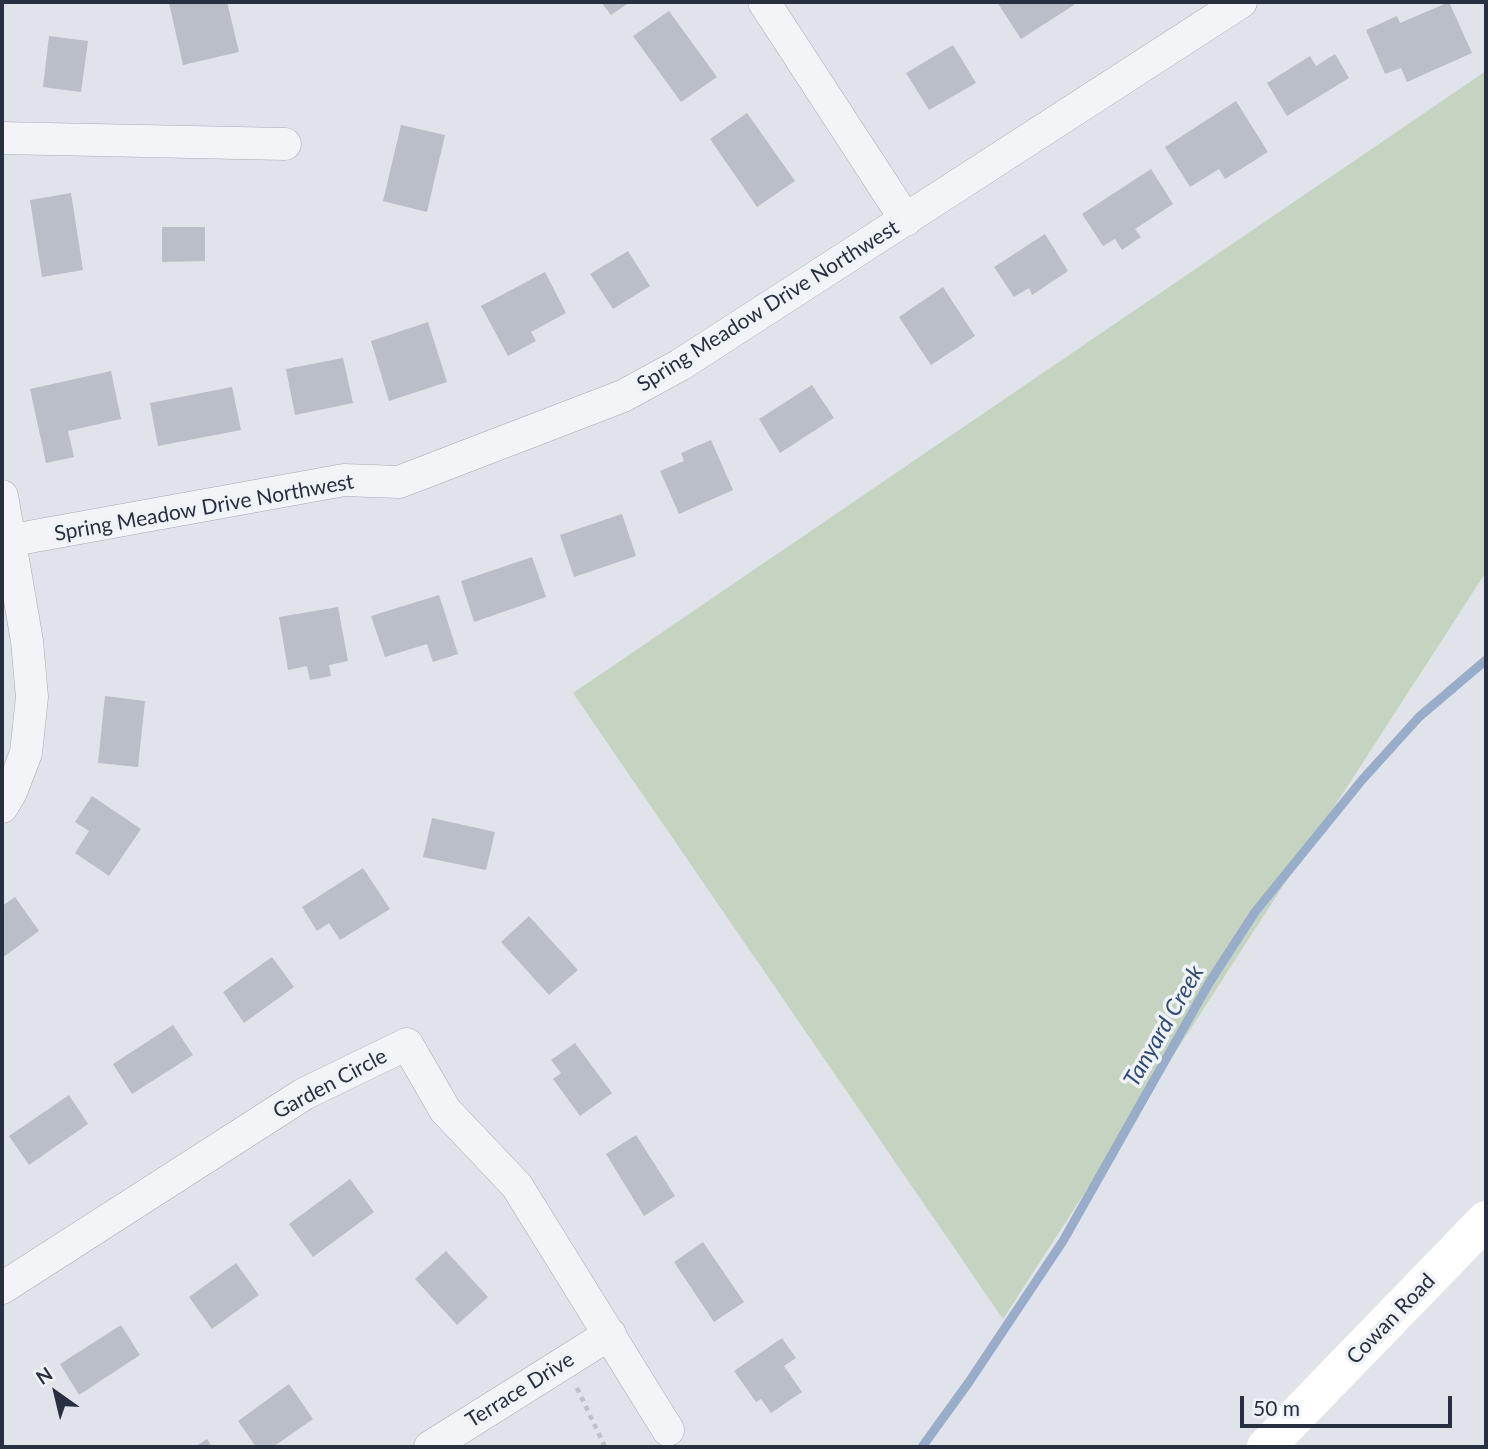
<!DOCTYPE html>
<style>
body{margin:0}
#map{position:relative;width:1488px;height:1449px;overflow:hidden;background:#e0e3e9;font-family:Lato,sans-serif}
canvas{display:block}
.frame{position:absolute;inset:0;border:4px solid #282f41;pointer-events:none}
.north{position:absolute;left:21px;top:1358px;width:70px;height:70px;-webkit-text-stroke:5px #eff2f7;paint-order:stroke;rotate:326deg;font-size:19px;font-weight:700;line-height:28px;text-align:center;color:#282f41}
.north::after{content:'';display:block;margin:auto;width:24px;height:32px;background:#282f41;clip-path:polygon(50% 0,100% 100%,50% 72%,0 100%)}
.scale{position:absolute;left:1240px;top:1396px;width:212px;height:32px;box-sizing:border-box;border:4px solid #282f41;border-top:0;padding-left:9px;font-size:21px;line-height:24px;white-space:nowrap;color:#282f41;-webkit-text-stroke:5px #eff2f7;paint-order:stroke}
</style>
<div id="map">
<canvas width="1488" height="1449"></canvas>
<div class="frame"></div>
<div class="north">N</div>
<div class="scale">50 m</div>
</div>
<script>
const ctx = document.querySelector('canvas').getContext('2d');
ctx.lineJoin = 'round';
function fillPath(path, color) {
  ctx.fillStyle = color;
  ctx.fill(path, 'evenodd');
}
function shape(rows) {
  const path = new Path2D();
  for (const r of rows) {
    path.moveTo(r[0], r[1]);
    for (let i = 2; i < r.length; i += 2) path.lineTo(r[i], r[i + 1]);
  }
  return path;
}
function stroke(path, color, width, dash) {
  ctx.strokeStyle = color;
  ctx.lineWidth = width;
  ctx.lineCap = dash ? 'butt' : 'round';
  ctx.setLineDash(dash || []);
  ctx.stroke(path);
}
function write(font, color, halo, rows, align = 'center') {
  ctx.font = font + ' Lato,sans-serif';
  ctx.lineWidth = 7;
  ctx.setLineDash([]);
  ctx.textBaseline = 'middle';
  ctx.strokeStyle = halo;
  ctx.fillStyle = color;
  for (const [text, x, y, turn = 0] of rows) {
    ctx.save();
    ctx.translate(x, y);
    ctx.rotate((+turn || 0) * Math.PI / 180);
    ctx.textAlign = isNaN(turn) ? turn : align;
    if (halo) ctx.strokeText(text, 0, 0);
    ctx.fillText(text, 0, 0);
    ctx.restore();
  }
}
fillPath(shape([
 [1486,71,1486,572,1003,1319,573,693]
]), '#c4d4c1');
stroke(shape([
 [922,1447,969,1382,1063,1241,1209,983,1255,912,1362,780,1419,717,1486,660]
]), '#99adcb', 9);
fillPath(shape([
 [176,2,227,2,239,52,183,65,169,3],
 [601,2,630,2,611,15],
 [997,2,1072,2,1074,5,1021,39],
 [1449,2,1472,53,1407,82,1401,68,1385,74,1366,30,1397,16,1400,23],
 [669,11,717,77,681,102,633,36],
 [49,36,88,41,81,92,43,87],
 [953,45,976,83,929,110,906,73],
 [1335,54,1349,78,1287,116,1267,83,1310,56,1316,66],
 [1236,101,1268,152,1225,179,1219,169,1190,187,1165,147],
 [747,113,795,181,757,207,710,139],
 [401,125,445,135,427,212,383,201],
 [1151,169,1173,204,1135,229,1141,237,1122,250,1115,239,1103,246,1082,214],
 [71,193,83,270,42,277,30,200],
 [162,227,205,227,205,261,162,262],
 [1045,234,1068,271,1032,295,1029,288,1014,297,994,267],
 [628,251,650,286,613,309,590,274],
 [545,272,566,313,531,332,536,341,508,356,481,306],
 [943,287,975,336,931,365,899,317],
 [428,322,447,382,389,401,371,341],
 [343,358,353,403,295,415,286,369],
 [111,371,121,419,68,431,74,457,46,463,30,389],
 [812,385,834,418,780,453,759,419],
 [232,387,241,430,158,446,150,403],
 [711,440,733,490,679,514,660,471,684,461,681,453],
 [622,514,636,556,574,577,560,535],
 [532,557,546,597,474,622,461,581],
 [439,595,458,654,433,662,427,644,385,657,371,616],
 [338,607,348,661,329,665,331,676,310,680,307,666,288,670,279,617],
 [105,696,145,701,138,767,98,763],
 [92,796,141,829,109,876,75,853,89,831,75,822],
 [432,818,495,832,486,870,423,857],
 [363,868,390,909,340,940,329,923,317,931,302,907],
 [15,897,39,931,2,958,2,906],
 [529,916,578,970,549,995,501,942],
 [272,957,294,987,244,1023,223,992],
 [173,1025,193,1055,132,1094,113,1064],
 [575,1043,612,1093,580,1116,553,1079,561,1073,551,1060],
 [69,1095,88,1124,29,1165,9,1136],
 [636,1135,675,1196,644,1216,606,1154],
 [350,1179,374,1212,313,1257,289,1224],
 [703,1242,744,1302,714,1322,674,1262],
 [446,1251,488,1297,457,1325,415,1279],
 [236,1263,259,1295,212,1329,189,1297],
 [121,1325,140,1355,79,1395,60,1364],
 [782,1338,796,1358,784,1366,802,1392,771,1413,761,1399,756,1402,734,1371],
 [289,1384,313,1419,273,1447,256,1447,238,1421],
 [207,1439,212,1447,195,1447]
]), '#babec9');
const minor = shape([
 [764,2,906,220],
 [2,138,285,144],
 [2,496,27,641,32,697,26,753,11,792,2,807],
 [2,542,344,480,399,482,623,396,680,365,1241,2],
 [2,1288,304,1094,407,1044,445,1110,517,1186,668,1430],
 [430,1447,610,1334]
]);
stroke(minor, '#a5a9b3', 33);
stroke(shape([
 [577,1388,605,1447]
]), '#bec1c8', 4.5, [5, 5]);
stroke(minor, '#f3f4f8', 32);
stroke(shape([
 [1266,1447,1486,1220]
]), '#fff', 38);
write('21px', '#282f41', '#eff2f7', [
 ["Spring Meadow Drive Northwest",768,306,-32],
 ["Spring Meadow Drive Northwest",204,508,-10],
 ["Garden Circle",330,1084,-28],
 ["Cowan Road",1391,1319,-46],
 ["Terrace Drive",520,1390,-32]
]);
write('italic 23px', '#304a77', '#eff2f7', [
 ["Tanyard Creek",1164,1026,-60]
]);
</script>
